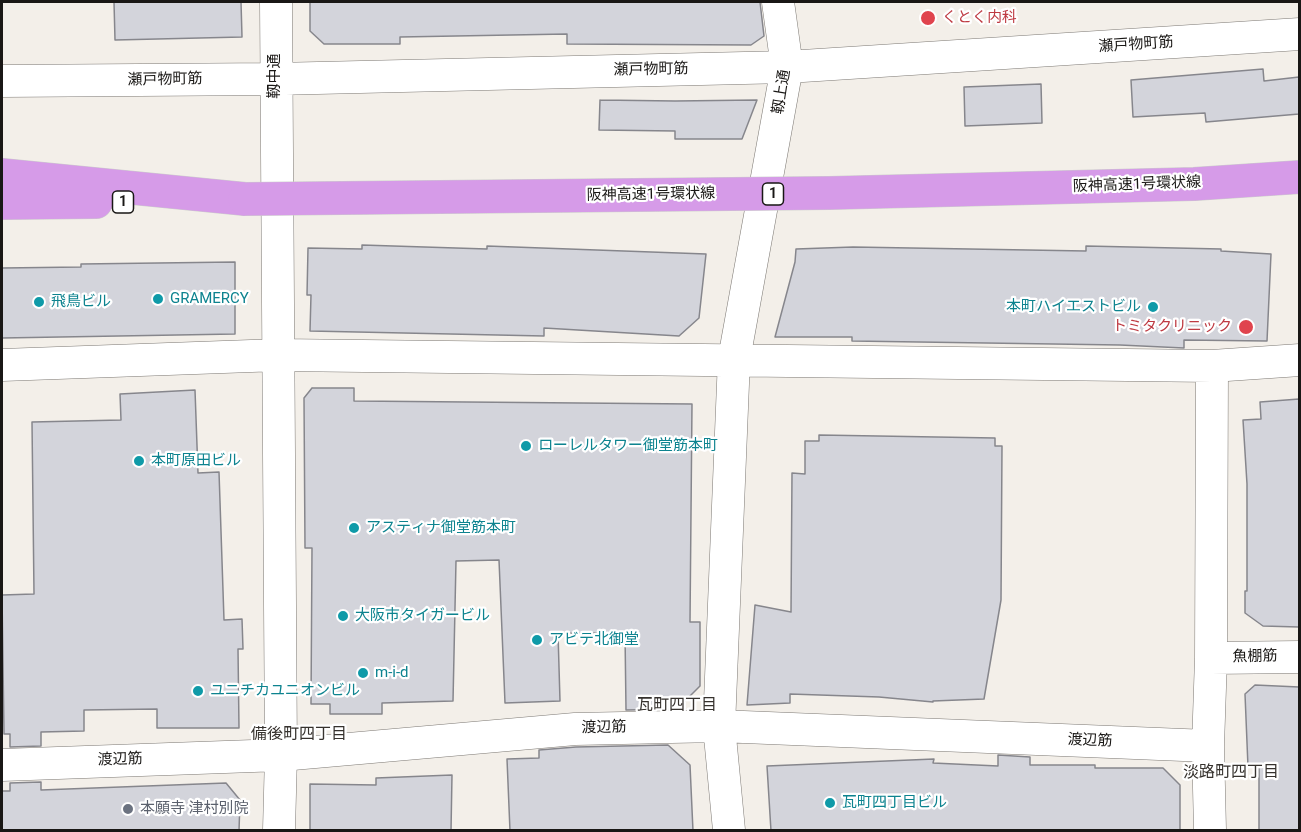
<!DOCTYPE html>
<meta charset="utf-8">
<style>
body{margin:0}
#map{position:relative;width:1301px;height:832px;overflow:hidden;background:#f3efe9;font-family:Roboto,sans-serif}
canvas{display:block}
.frame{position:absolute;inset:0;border:3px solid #191715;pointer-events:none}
</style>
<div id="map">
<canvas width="1301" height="832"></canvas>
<div class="frame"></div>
</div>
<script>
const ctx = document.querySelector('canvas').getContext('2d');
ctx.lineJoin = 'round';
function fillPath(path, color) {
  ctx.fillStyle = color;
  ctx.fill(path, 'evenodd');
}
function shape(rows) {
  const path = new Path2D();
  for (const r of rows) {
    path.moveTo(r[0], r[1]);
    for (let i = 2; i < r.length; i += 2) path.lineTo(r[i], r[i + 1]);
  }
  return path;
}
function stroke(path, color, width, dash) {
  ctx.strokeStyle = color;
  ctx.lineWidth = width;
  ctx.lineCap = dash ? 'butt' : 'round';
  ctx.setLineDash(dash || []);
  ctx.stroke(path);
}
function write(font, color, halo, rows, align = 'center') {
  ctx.font = font + ' Roboto,"Noto Sans JP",sans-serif';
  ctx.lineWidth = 4.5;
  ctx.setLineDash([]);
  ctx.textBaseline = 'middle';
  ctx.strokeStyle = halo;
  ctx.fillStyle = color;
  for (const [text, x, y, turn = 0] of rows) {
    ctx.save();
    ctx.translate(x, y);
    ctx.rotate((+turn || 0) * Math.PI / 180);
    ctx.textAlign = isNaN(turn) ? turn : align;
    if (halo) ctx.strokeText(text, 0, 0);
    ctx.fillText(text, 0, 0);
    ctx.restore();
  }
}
const building = shape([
 [114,2,241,2,242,37,115,40,114,2],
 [310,2,760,2,764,36,751,45,567,44,567,34,400,37,400,44,324,44,310,31,310,2],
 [1263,69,1264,81,1299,77,1299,114,1206,122,1205,113,1133,117,1131,80,1263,69],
 [1041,84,1042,123,965,126,964,87,1041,84],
 [600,100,675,101,757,100,742,139,675,139,675,131,599,130,600,100],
 [362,245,487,249,487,246,706,254,699,318,679,336,544,328,544,336,310,331,311,295,307,295,308,248,362,249,362,245],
 [1086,246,1221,249,1221,251,1271,254,1267,341,1184,340,1184,348,1120,345,852,341,852,337,775,337,795,262,796,249,853,247,1086,251,1086,246],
 [235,262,235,334,2,338,2,268,81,267,81,264,235,262],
 [312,388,354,388,354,401,692,404,690,622,700,622,700,686,677,709,626,710,625,633,558,633,560,701,505,703,499,560,456,561,453,701,382,703,382,714,330,714,330,704,311,704,312,548,305,548,304,398,312,388],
 [195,390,198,473,219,472,224,620,242,619,243,649,238,649,239,728,157,728,157,709,84,710,84,731,41,732,41,746,10,747,10,734,4,734,2,595,34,594,32,422,121,420,120,394,195,390],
 [1299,399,1299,627,1263,626,1245,613,1245,591,1247,591,1247,484,1243,420,1261,419,1260,402,1299,399],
 [819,435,995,438,995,446,1002,446,1001,600,984,699,933,701,933,702,879,697,790,694,790,703,747,705,755,605,791,612,792,473,805,474,805,441,819,441,819,435],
 [1255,685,1299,687,1299,831,1259,831,1259,767,1248,767,1245,694,1255,685],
 [668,745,690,765,693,831,510,831,507,759,539,758,539,750,576,747,668,745],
 [998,755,1030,757,1030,765,1095,765,1095,768,1163,768,1180,785,1180,831,771,831,767,766,934,759,933,763,998,766,998,755],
 [452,775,451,831,310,831,310,784,376,785,376,778,452,775],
 [41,782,41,790,226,783,240,800,239,831,2,831,2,791,10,791,10,783,41,782]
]);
fillPath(building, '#d3d4db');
stroke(building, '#86868c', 1.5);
const street = shape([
 [276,2,281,755,279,830],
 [2,81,275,79,787,67,1300,34],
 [2,365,279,355,1212,366,1300,360],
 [1211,658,1300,657],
 [2,765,281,755,575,729,719,726,1208,746],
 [729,830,719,726,734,359,787,67,778,2],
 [1210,830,1208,746,1211,658,1212,366]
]);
const highway = shape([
 [2,175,245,199],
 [2,203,96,202]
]);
stroke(street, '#7d7974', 33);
stroke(highway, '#ccc', 34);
stroke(street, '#fff', 32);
stroke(highway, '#d69be8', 33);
const highwayBridge = shape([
 [245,199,829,193,1194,184,1300,177]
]);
stroke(highwayBridge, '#ccc', 34, []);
stroke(highwayBridge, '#d69be8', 33);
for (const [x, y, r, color] of [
 [928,18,8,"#e0444e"],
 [158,299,6,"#0f9aa8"],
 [39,302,6,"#0f9aa8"],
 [1153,307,6,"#0f9aa8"],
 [1246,327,8,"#e0444e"],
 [526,446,6,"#0f9aa8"],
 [139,461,6,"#0f9aa8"],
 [354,528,6,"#0f9aa8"],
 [343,616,6,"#0f9aa8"],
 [537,640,6,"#0f9aa8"],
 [363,673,6,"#0f9aa8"],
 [198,691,6,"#0f9aa8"],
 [830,803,6,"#0f9aa8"],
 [128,809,6,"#6b7280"]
]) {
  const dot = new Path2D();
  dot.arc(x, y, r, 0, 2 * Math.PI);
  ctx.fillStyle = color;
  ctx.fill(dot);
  stroke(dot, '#fff', 2);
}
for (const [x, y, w] of [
 [773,194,21],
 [123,202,21]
]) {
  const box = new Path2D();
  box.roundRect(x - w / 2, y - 11, w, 22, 4.5);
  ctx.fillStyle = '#fff';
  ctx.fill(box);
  stroke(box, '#191715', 1.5);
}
write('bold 14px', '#191715', null, [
 ["1",773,194],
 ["1",123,202]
]);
write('15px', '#be3a42', '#fff', [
 ["くとく内科",942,18],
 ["トミタクリニック",1232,327,"right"]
], 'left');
write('15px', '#191715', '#fff', [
 ["瀬戸物町筋",1136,45,-4],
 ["瀬戸物町筋",651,70,-1],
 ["靱中通",275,76,-90],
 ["瀬戸物町筋",165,80,-1],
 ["靱上通",782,92,-81],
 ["阪神高速1号環状線",1137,185,-2],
 ["阪神高速1号環状線",651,195,-1],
 ["魚棚筋",1255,657,-1],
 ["渡辺筋",604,728,-1],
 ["渡辺筋",1090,741,2],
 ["渡辺筋",120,760,-2]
]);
write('15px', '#0d838f', '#fff', [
 ["GRAMERCY",170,299],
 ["飛鳥ビル",51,302],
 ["本町ハイエストビル",1141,307,"right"],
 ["ローレルタワー御堂筋本町",538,446],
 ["本町原田ビル",151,461],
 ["アスティナ御堂筋本町",366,528],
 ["大阪市タイガービル",355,616],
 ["アビテ北御堂",549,640],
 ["m-i-d",375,673],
 ["ユニチカユニオンビル",210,691],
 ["瓦町四丁目ビル",842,803]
], 'left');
write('15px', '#5b616d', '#fff', [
 ["本願寺 津村別院",140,809]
], 'left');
write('16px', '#36322e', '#fff', [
 ["瓦町四丁目",677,706],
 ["備後町四丁目",299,735],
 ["淡路町四丁目",1231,773]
]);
</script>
